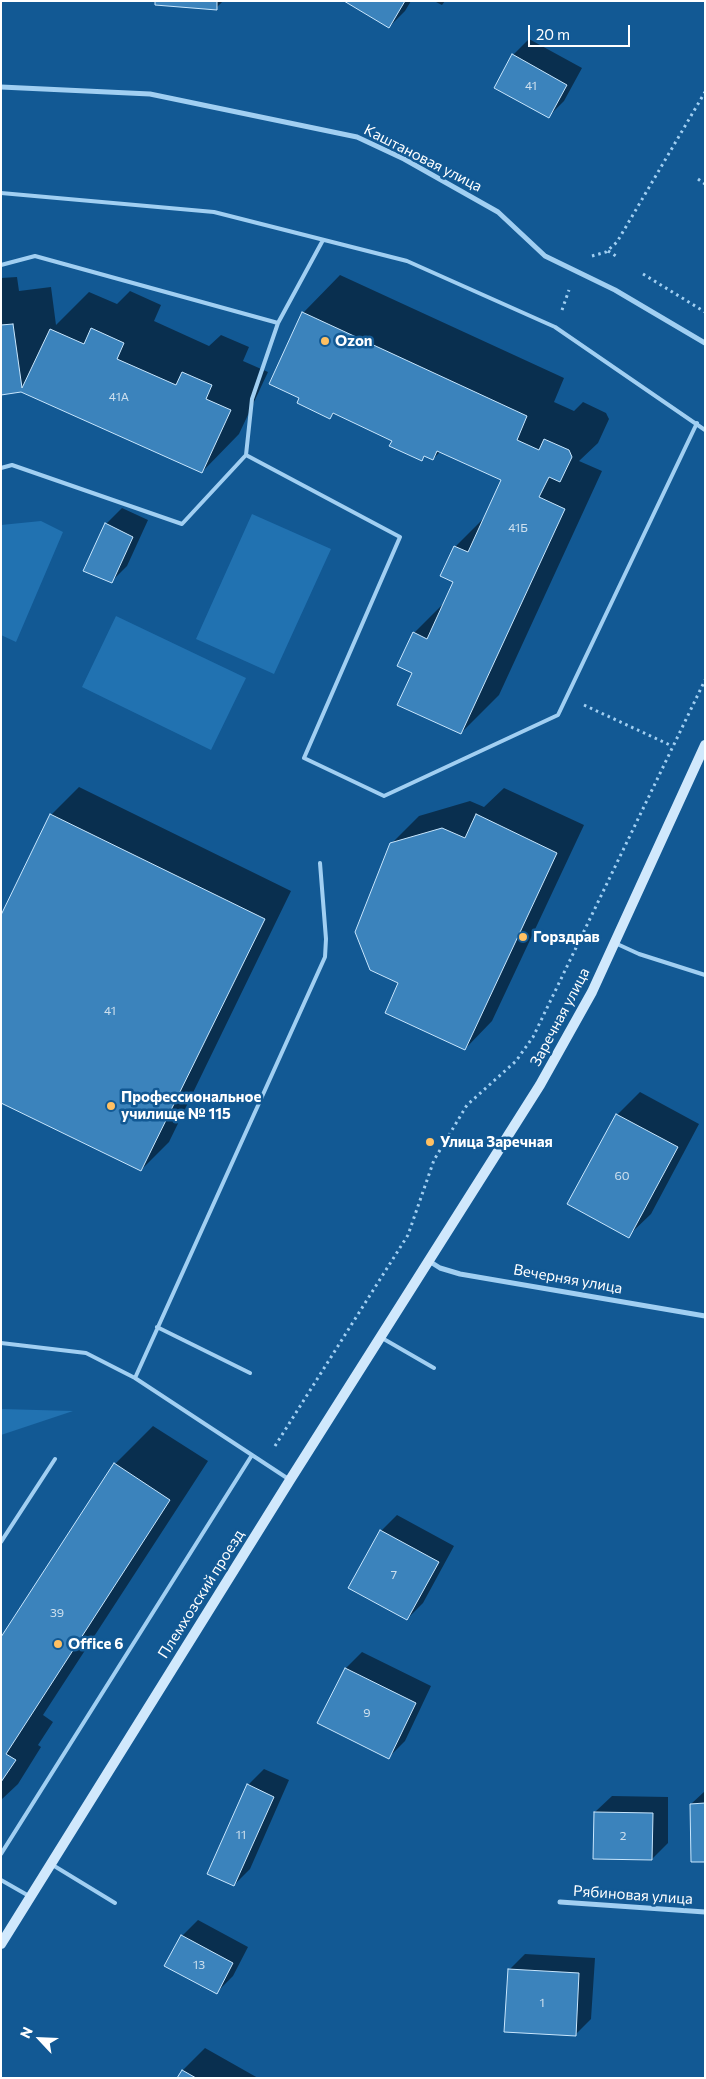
<!DOCTYPE html>
<meta charset="utf-8">
<style>
body{margin:0}
#map{position:relative;width:706px;height:2079px;overflow:hidden;background:#125994;font-family:Commissioner,sans-serif}
canvas{display:block}
.frame{position:absolute;inset:0;border:2px solid #fff;pointer-events:none}
.north{position:absolute;left:15px;top:2014px;width:50px;height:50px;-webkit-text-stroke:4px #125994;paint-order:stroke;rotate:295deg;font-size:14px;font-weight:700;line-height:20px;text-align:center;color:#fff}
.north::after{content:'';display:block;margin:auto;width:18px;height:22px;background:#fff;clip-path:polygon(50% 0,100% 100%,50% 72%,0 100%)}
.scale{position:absolute;left:528px;top:25px;width:102px;height:22px;box-sizing:border-box;border:2px solid #fff;border-top:0;padding-left:6px;font-size:15px;line-height:18px;white-space:nowrap;color:#fff;-webkit-text-stroke:4px #125994;paint-order:stroke}
</style>
<div id="map">
<canvas width="706" height="2079"></canvas>
<div class="frame"></div>
<div class="north">N</div>
<div class="scale">20 m</div>
</div>
<script>
const ctx = document.querySelector('canvas').getContext('2d');
ctx.lineJoin = 'round';
function fillPath(path, color) {
  ctx.fillStyle = color;
  ctx.fill(path, 'evenodd');
}
function shape(rows) {
  const path = new Path2D();
  for (const r of rows) {
    path.moveTo(r[0], r[1]);
    for (let i = 2; i < r.length; i += 2) path.lineTo(r[i], r[i + 1]);
  }
  return path;
}
function stroke(path, color, width, dash) {
  ctx.strokeStyle = color;
  ctx.lineWidth = width;
  ctx.lineCap = dash ? 'butt' : 'round';
  ctx.setLineDash(dash || []);
  ctx.stroke(path);
}
function write(font, color, halo, rows, align = 'center') {
  ctx.font = font + ' Commissioner,sans-serif';
  ctx.lineWidth = 5;
  ctx.setLineDash([]);
  ctx.textBaseline = 'middle';
  ctx.strokeStyle = halo;
  ctx.fillStyle = color;
  for (const [text, x, y, turn = 0] of rows) {
    ctx.save();
    ctx.translate(x, y);
    ctx.rotate((+turn || 0) * Math.PI / 180);
    ctx.textAlign = isNaN(turn) ? turn : align;
    if (halo) ctx.strokeText(text, 0, 0);
    ctx.fillText(text, 0, 0);
    ctx.restore();
  }
}
fillPath(shape([
 [252,514,331,549,274,674,196,639],
 [41,521,63,532,16,642,1,635,1,525],
 [116,616,246,678,211,750,82,687],
 [1,1409,73,1411,1,1435]
]), '#2172b1');
fillPath(shape([
 [156,1,223,1,216,8],
 [346,1,411,1,405,11,389,27],
 [434,1,445,1,442,5],
 [529,39,582,68,564,101,548,117,513,55],
 [340,275,564,378,554,402,574,411,583,402,606,413,609,419,598,443,579,461,602,471,499,695,461,733,413,672,414,633,446,601,455,581,455,547,485,517,502,480,441,451,433,459,426,455,422,460,394,440,335,413,330,417,301,398,303,313],
 [17,277,19,291,51,287,56,325,89,292,117,304,130,291,161,305,154,321,209,346,221,335,249,347,243,361,268,372,239,434,202,472,22,391,1,394,1,278],
 [122,508,148,520,127,566,111,582,106,524],
 [79,787,291,891,169,1142,141,1170,51,815],
 [504,788,584,825,492,1021,465,1049,400,982,391,844,419,816,470,801,484,807],
 [640,1092,699,1124,651,1214,628,1236,569,1204,617,1115],
 [153,1426,208,1461,43,1715,53,1722,38,1745,41,1747,18,1784,1,1800,1,1639,115,1464],
 [397,1515,454,1546,423,1603,407,1619,381,1531],
 [362,1652,431,1686,405,1741,389,1757,319,1723,346,1668],
 [264,1769,289,1780,250,1869,234,1885,248,1785],
 [705,1791,705,1861,691,1804],
 [612,1796,668,1797,668,1843,652,1859,595,1812],
 [198,1920,248,1947,233,1976,217,1992,182,1936],
 [525,1954,595,1958,591,2019,575,2035,509,1970],
 [205,2048,258,2078,178,2078,183,2070]
]), '#0007');
const building = shape([
 [155,1,217,1,217,10,155,5,155,1],
 [344,1,405,1,389,28,344,1],
 [512,54,567,85,549,118,494,88,512,54],
 [302,312,527,416,517,440,539,450,544,439,569,450,572,457,560,482,549,477,539,497,565,509,461,734,397,705,412,673,397,666,413,632,427,639,453,582,440,576,454,546,468,552,501,480,437,451,433,460,424,456,422,461,389,446,392,441,333,413,330,419,297,403,299,398,269,384,302,312],
 [13,324,22,388,50,329,84,344,91,328,124,343,117,359,176,385,182,372,212,385,206,399,231,410,202,473,21,392,1,395,1,325,13,324],
 [105,523,133,537,112,583,83,571,105,523],
 [50,814,265,919,141,1171,1,1103,1,915,50,814],
 [476,814,557,853,465,1050,385,1013,398,983,370,970,355,932,390,843,442,828,465,838,476,814],
 [616,1114,678,1147,629,1238,567,1204,616,1114],
 [114,1463,170,1500,6,1754,16,1760,1,1782,1,1637,114,1463],
 [380,1530,439,1562,407,1620,348,1588,380,1530],
 [345,1668,416,1703,389,1759,317,1723,345,1668],
 [247,1784,274,1797,234,1886,207,1874,247,1784],
 [705,1803,705,1862,691,1862,690,1804,705,1803],
 [594,1812,653,1813,652,1860,593,1859,594,1812],
 [181,1935,233,1963,217,1994,164,1966,181,1935],
 [508,1969,579,1973,576,2036,504,2032,508,1969],
 [182,2070,196,2078,177,2078,182,2070]
]);
fillPath(building, '#3b83bc');
stroke(building, '#c8e6fd', 1);
stroke(shape([
 [698,179,705,184],
 [608,251,616,256],
 [592,256,606,252,617,242,705,92],
 [643,274,705,312],
 [562,310,569,290],
 [584,705,672,746],
 [275,1446,408,1235,434,1160,467,1105,516,1061,533,1037,705,680]
]), '#a1cff2', 3, [2.5, 4]);
stroke(shape([
 [1,193,214,212,407,261,555,327,705,430],
 [323,240,278,323,252,399,246,455,400,537,304,758,384,796,558,715,697,423],
 [1,265,35,256,278,323],
 [1,468,12,465,182,524,246,455],
 [615,943,639,954,705,975],
 [157,1327,250,1373],
 [382,1338,434,1368],
 [1,1343,86,1353,135,1378],
 [290,1480,135,1378,325,957,326,939,320,863],
 [1,1542,55,1459],
 [1,1854,252,1455],
 [51,1864,115,1903],
 [1,1880,29,1896]
]), '#a1cff2', 4);
stroke(shape([
 [1,87,150,94,357,137,404,159,498,212,545,256,615,290,705,343],
 [429,1261,440,1268,460,1274,705,1316],
 [560,1902,705,1912]
]), '#a1cff2', 5);
stroke(shape([
 [1,1944,290,1480,540,1085,592,992,705,745]
]), '#d0e8fc', 10);
for (const [x, y, r, color] of [
 [325,341,5,"#ffc062"],
 [523,937,5,"#ffc062"],
 [111,1106,5,"#ffc062"],
 [430,1142,5,"#ffc062"],
 [58,1644,5,"#ffc062"]
]) {
  const dot = new Path2D();
  dot.arc(x, y, r, 0, 2 * Math.PI);
  ctx.fillStyle = color;
  ctx.fill(dot);
  stroke(dot, '#125994', 2);
}
write('12px', '#cee0ee', null, [
 ["41",531,86],
 ["41А",119,397],
 ["41Б",518,528],
 ["41",110,1011],
 ["60",622,1176],
 ["7",394,1575],
 ["39",57,1613],
 ["9",367,1713],
 ["11",241,1835],
 ["2",623,1836],
 ["13",199,1965],
 ["1",542,2003]
]);
write('15px', '#fff', '#125994', [
 ["Каштановая улица",423,158,27],
 ["Заречная улица",560,1017,-62],
 ["Вечерняя улица",568,1279,10],
 ["Племхозский проезд",201,1594,-58],
 ["Рябиновая улица",633,1895,4]
]);
write('bold 15px', '#fff', '#125994', [
 ["Ozon",335,341],
 ["Горздрав",533,937],
 ["Профессиональное",121,1097],
 ["училище № 115",121,1114],
 ["Улица Заречная",440,1142],
 ["Office 6",68,1644]
], 'left');
</script>
